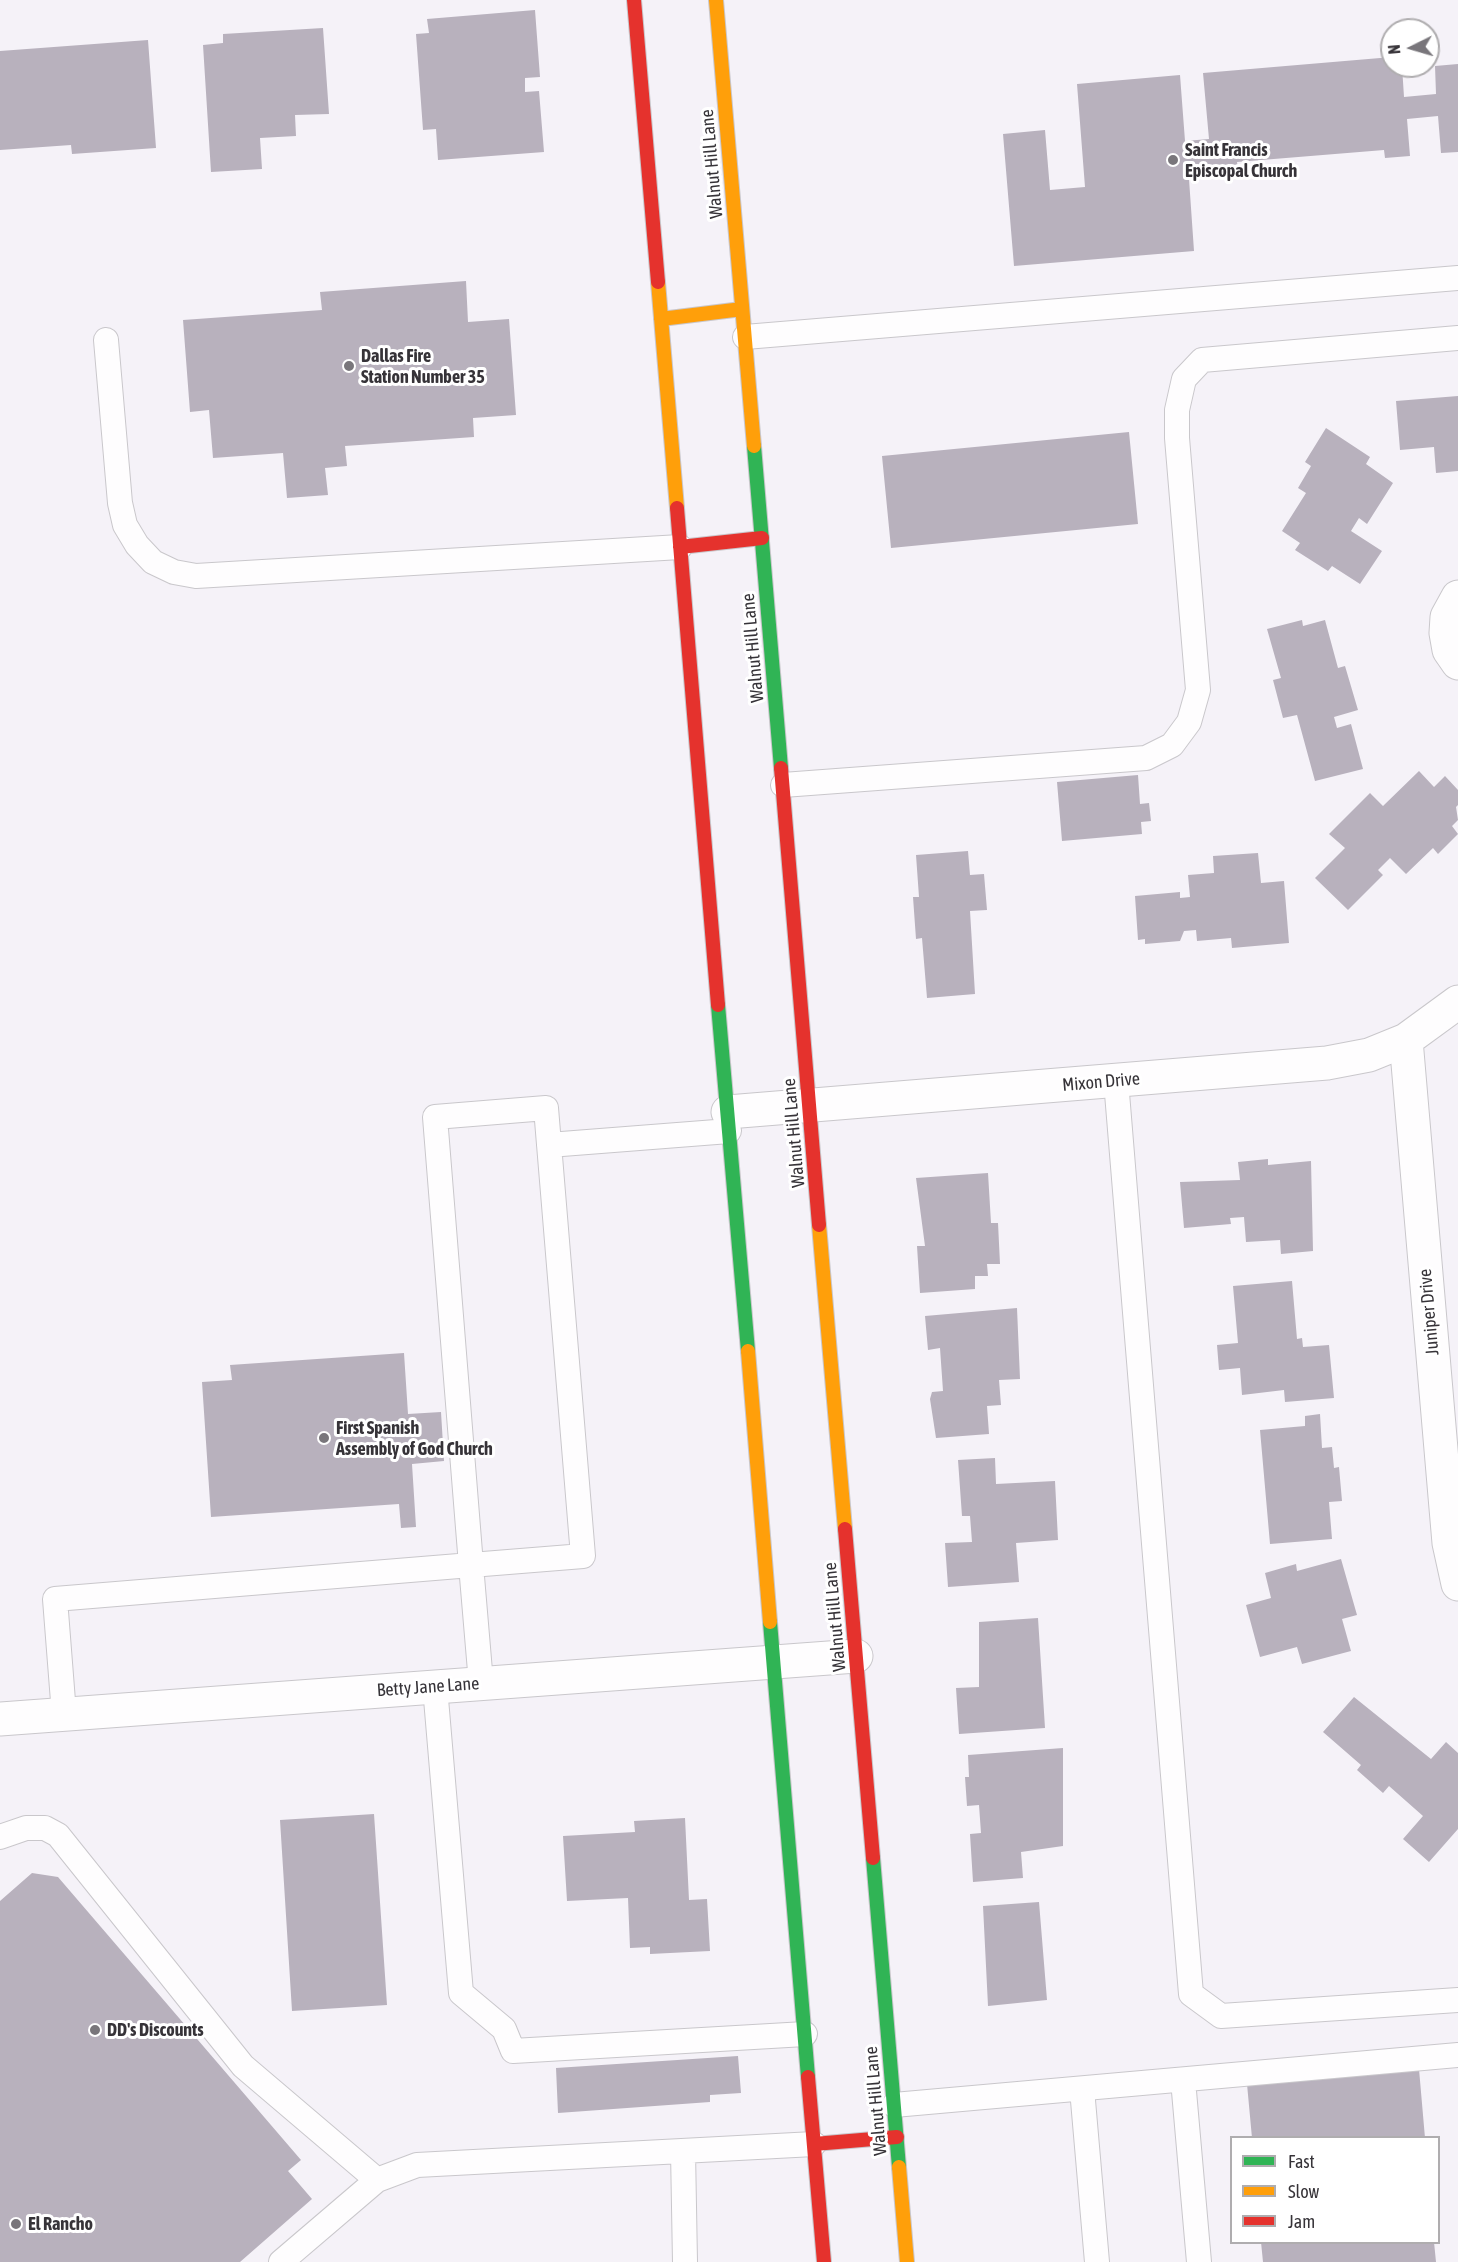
<!DOCTYPE html>
<style>
body{margin:0}
#map{position:relative;width:1458px;height:2262px;overflow:hidden;background:#f5f2f8;font-family:"Asap Condensed",sans-serif}
canvas{display:block}
.legend{position:absolute;left:1230px;top:2136px;width:210px;height:108px;box-sizing:border-box;background:#fff;border:2px solid #afadaf;margin:0;padding:8px 10px;list-style:none;font-size:18px;color:#363338}
.legend li{display:flex;align-items:center;gap:12px;height:30px}
.legend b{width:30px;border:2px solid #afadaf}
.north{position:absolute;left:1380px;top:18px;width:60px;height:60px;box-sizing:border-box;background:#fff;border:2px solid #afadaf;border-radius:50%;rotate:265deg;font-size:16px;font-weight:700;line-height:24px;text-align:center;color:#363338}
.north::after{content:'';display:block;margin:auto;width:21px;height:27px;background:#79767b;clip-path:polygon(50% 0,100% 100%,50% 72%,0 100%)}
</style>
<div id="map">
<canvas width="1458" height="2262"></canvas>
<ul class="legend">
<li><b style="height:8px;background:#30b455"></b>Fast</li>
<li><b style="height:8px;background:#ff9f0a"></b>Slow</li>
<li><b style="height:8px;background:#e5322d"></b>Jam</li>
</ul>
<div class="north">N</div>
</div>
<script>
const ctx = document.querySelector('canvas').getContext('2d');
ctx.lineJoin = 'round';
function fillPath(path, color) {
  ctx.fillStyle = color;
  ctx.fill(path, 'evenodd');
}
function shape(rows) {
  const path = new Path2D();
  for (const r of rows) {
    path.moveTo(r[0], r[1]);
    for (let i = 2; i < r.length; i += 2) path.lineTo(r[i], r[i + 1]);
  }
  return path;
}
function stroke(path, color, width, dash) {
  ctx.strokeStyle = color;
  ctx.lineWidth = width;
  ctx.lineCap = dash ? 'butt' : 'round';
  ctx.setLineDash(dash || []);
  ctx.stroke(path);
}
function write(font, color, halo, rows, align = 'center') {
  ctx.font = font + ' "Asap Condensed",sans-serif';
  ctx.lineWidth = 6;
  ctx.setLineDash([]);
  ctx.textBaseline = 'middle';
  ctx.strokeStyle = halo;
  ctx.fillStyle = color;
  for (const [text, x, y, turn = 0] of rows) {
    ctx.save();
    ctx.translate(x, y);
    ctx.rotate((+turn || 0) * Math.PI / 180);
    ctx.textAlign = isNaN(turn) ? turn : align;
    if (halo) ctx.strokeText(text, 0, 0);
    ctx.fillText(text, 0, 0);
    ctx.restore();
  }
}
fillPath(shape([
 [535,10,540,77,525,78,525,92,539,91,544,152,438,160,436,129,423,130,416,34,429,33,427,19],
 [323,28,329,114,295,115,296,136,260,138,262,169,211,172,203,45,223,43,223,34],
 [148,40,156,148,72,154,71,145,0,150,0,51],
 [1392,57,1392,66,1402,66,1404,97,1436,94,1435,66,1458,64,1458,152,1441,153,1438,116,1407,119,1410,156,1385,158,1384,150,1237,162,1239,175,1189,179,1194,251,1014,266,1003,134,1045,130,1050,190,1085,187,1077,84,1180,75,1185,141,1209,139,1203,73],
 [466,281,468,322,509,319,516,415,473,418,474,437,345,446,347,466,325,468,328,495,287,498,283,453,213,458,209,410,190,412,183,320,322,310,320,292],
 [1458,396,1458,471,1436,473,1434,447,1400,450,1396,401],
 [1326,428,1370,457,1366,464,1393,483,1367,524,1359,518,1351,531,1382,551,1360,584,1332,566,1328,571,1295,550,1300,543,1282,531,1306,493,1298,488,1311,466,1305,462],
 [1129,432,1138,524,891,548,882,456],
 [1302,620,1303,626,1325,620,1338,668,1345,666,1358,710,1334,717,1337,728,1351,724,1363,769,1315,781,1297,715,1283,718,1273,680,1281,678,1267,629],
 [1419,771,1434,787,1445,776,1458,790,1458,805,1456,807,1458,820,1452,826,1458,834,1438,854,1433,848,1406,874,1390,858,1378,870,1383,875,1348,910,1315,878,1345,848,1329,834,1370,793,1383,806],
 [1138,775,1140,804,1149,803,1151,821,1141,822,1142,834,1062,841,1057,782],
 [968,851,970,875,984,874,987,910,970,911,975,994,927,998,922,938,916,939,913,897,919,897,916,855],
 [1258,853,1261,883,1284,881,1289,943,1232,948,1231,938,1197,941,1196,930,1184,931,1180,941,1145,944,1145,939,1138,940,1135,896,1180,892,1180,898,1190,897,1188,875,1214,873,1213,856],
 [1268,1159,1268,1165,1311,1161,1313,1251,1281,1254,1280,1240,1246,1242,1244,1217,1230,1218,1231,1224,1184,1228,1180,1182,1240,1180,1238,1162],
 [988,1173,991,1223,998,1223,1000,1264,987,1264,988,1276,975,1276,975,1289,920,1293,917,1246,925,1246,916,1178],
 [1292,1281,1297,1339,1302,1338,1303,1347,1329,1345,1334,1398,1285,1402,1284,1390,1242,1395,1240,1368,1219,1370,1217,1345,1238,1343,1233,1286],
 [1017,1308,1020,1379,999,1380,1001,1405,987,1406,989,1434,936,1438,930,1399,932,1392,943,1391,940,1348,928,1350,925,1316],
 [404,1353,408,1414,441,1412,444,1461,412,1464,416,1527,401,1528,399,1504,211,1517,202,1382,232,1380,230,1365],
 [1320,1414,1322,1448,1332,1447,1334,1468,1339,1467,1342,1501,1329,1502,1332,1539,1270,1544,1260,1430,1305,1426,1305,1416],
 [995,1458,996,1484,1055,1481,1058,1540,1016,1543,1019,1582,948,1587,945,1543,972,1542,970,1516,962,1516,958,1460],
 [1341,1559,1357,1615,1342,1619,1351,1651,1302,1664,1297,1647,1260,1657,1246,1605,1271,1598,1265,1573,1296,1564,1297,1571],
 [1038,1618,1045,1728,959,1734,956,1688,979,1687,979,1622],
 [1354,1697,1431,1759,1446,1742,1458,1753,1458,1829,1429,1862,1403,1839,1423,1816,1389,1786,1383,1793,1357,1770,1361,1765,1323,1732],
 [1063,1748,1063,1846,1021,1852,1023,1878,973,1882,970,1834,981,1833,979,1805,967,1806,965,1777,969,1777,968,1755],
 [374,1814,387,2005,292,2011,280,1820],
 [685,1818,689,1900,707,1899,710,1951,650,1954,650,1947,630,1948,628,1898,567,1901,563,1836,635,1832,634,1821],
 [32,1873,58,1877,301,2160,288,2171,312,2199,240,2262,0,2262,0,1901],
 [1039,1902,1047,2000,988,2006,983,1906],
 [738,2056,741,2093,710,2095,710,2102,558,2113,556,2068],
 [1419,2069,1425,2138,1252,2138,1247,2084],
 [1261,2242,1434,2242,1436,2262,1263,2262]
]), '#b8b1bd');
const lane = shape([
 [745,337,1458,278],
 [106,340,120,503,125,525,137,545,153,562,174,572,196,576,680,547],
 [783,785,1146,758,1172,745,1189,722,1198,690,1177,438,1177,410,1184,379,1202,360,1458,338],
 [1116,1081,1191,1994,1221,2016,1458,2000],
 [549,1145,729,1131],
 [435,1687,461,1993,504,2029,513,2051,805,2034],
 [64,1714,55,1599,471,1565,583,1556,546,1108,435,1117,471,1565,481,1683],
 [0,1837,26,1828,45,1828,58,1835,243,2066,377,2180],
 [1183,2080,1199,2262],
 [1082,2089,1097,2262],
 [894,2105,1458,2055],
 [683,2151,685,2262],
 [281,2262,377,2180,417,2165,814,2144]
]);
const street = shape([
 [1458,597,1447,617,1446,633,1449,650,1458,663],
 [1406,1040,1449,1543,1458,1584],
 [728,1112,1327,1063,1369,1055,1406,1040,1458,1002],
 [0,1719,856,1656]
]);
const fast = shape([
 [754,446,781,768],
 [718,1005,748,1351],
 [770,1622,808,2077],
 [873,1858,899,2167]
]);
const slow = shape([
 [716,0,754,446],
 [658,282,677,508],
 [661,319,742,309],
 [819,1225,845,1529],
 [748,1351,770,1622],
 [899,2167,907,2262]
]);
const jam = shape([
 [634,0,658,282],
 [677,508,718,1005],
 [680,547,762,538],
 [781,768,819,1225],
 [845,1529,873,1858],
 [808,2077,824,2262],
 [814,2144,897,2137]
]);
stroke(lane, '#c9c7cb', 26);
stroke(street, '#c9c7cb', 35);
stroke(fast, '#c9c7cb', 16);
stroke(slow, '#c9c7cb', 16);
stroke(jam, '#c9c7cb', 16);
stroke(lane, '#fefdfe', 24);
stroke(street, '#fefdfe', 33);
stroke(fast, '#30b455', 14);
stroke(slow, '#ff9f0a', 14);
stroke(jam, '#e5322d', 14);
for (const [x, y, r, color] of [
 [1173,160,6,"#79767b"],
 [349,366,6,"#79767b"],
 [324,1438,6,"#79767b"],
 [95,2030,6,"#79767b"],
 [16,2224,6,"#79767b"]
]) {
  const dot = new Path2D();
  dot.arc(x, y, r, 0, 2 * Math.PI);
  ctx.fillStyle = color;
  ctx.fill(dot);
  stroke(dot, '#fff', 2);
}
write('bold 18px', '#363338', '#fff', [
 ["Saint Francis",1185,150],
 ["Episcopal Church",1185,171],
 ["Dallas Fire",361,356],
 ["Station Number 35",361,377],
 ["First Spanish",336,1428],
 ["Assembly of God Church",336,1449],
 ["DD's Discounts",107,2030],
 ["El Rancho",28,2224]
], 'left');
write('18px', '#363338', '#fff', [
 ["Walnut Hill Lane",712,164,-95],
 ["Walnut Hill Lane",753,648,-95],
 ["Mixon Drive",1101,1082,-5],
 ["Walnut Hill Lane",794,1133,-95],
 ["Juniper Drive",1429,1312,-95],
 ["Walnut Hill Lane",835,1617,-95],
 ["Betty Jane Lane",428,1687,-4],
 ["Walnut Hill Lane",876,2101,-95]
]);
</script>
